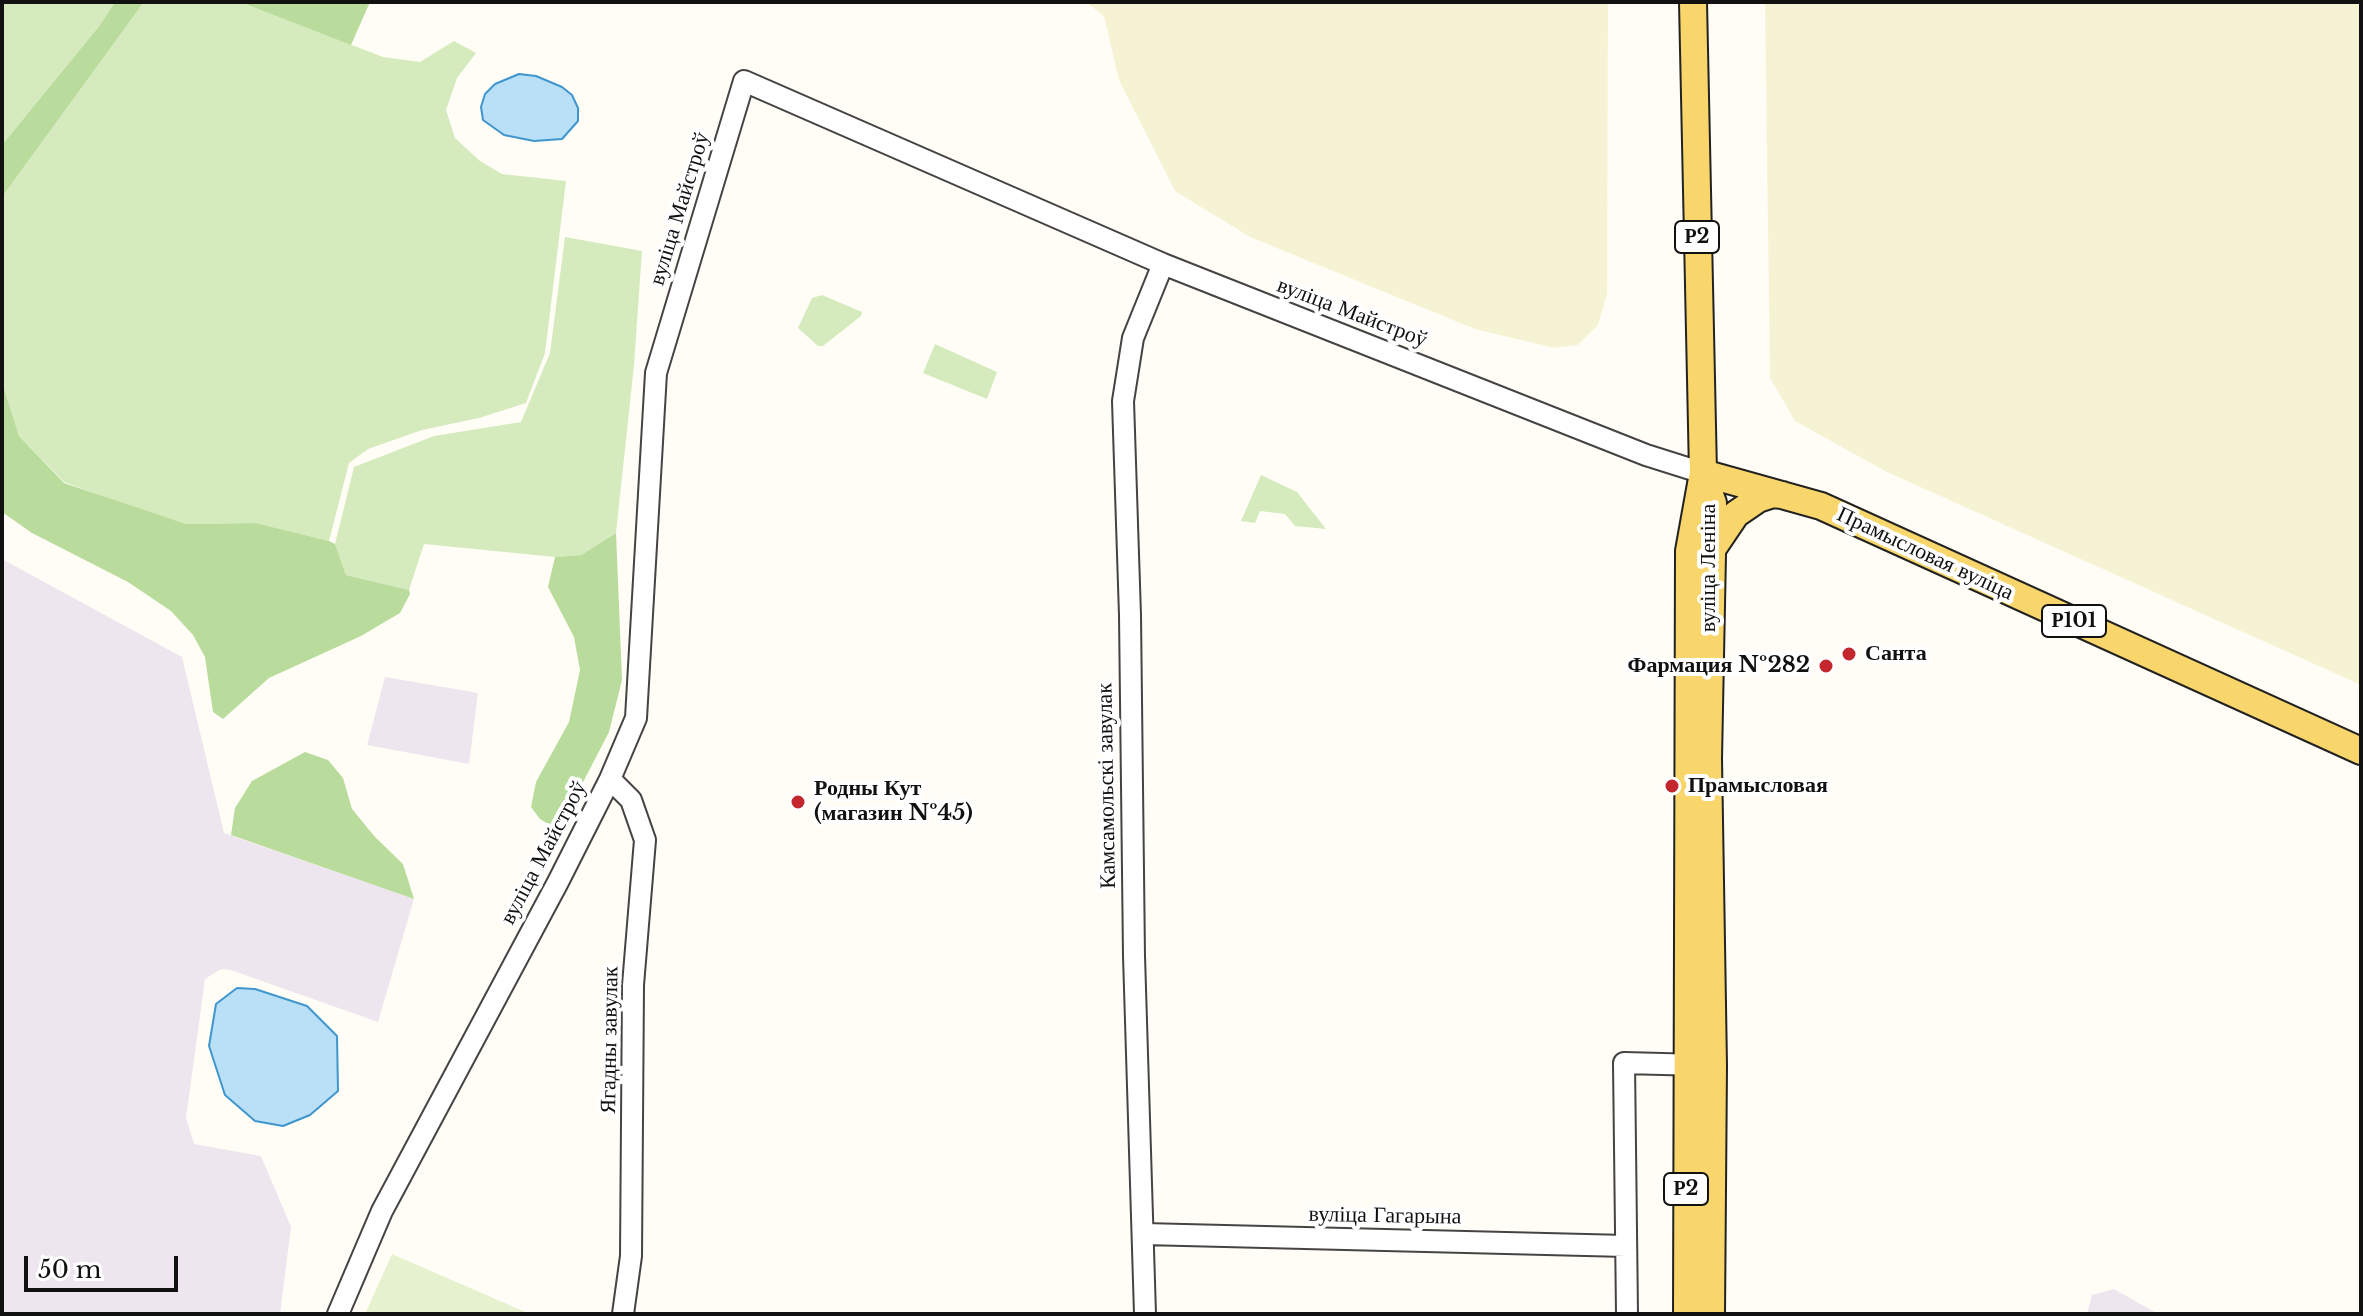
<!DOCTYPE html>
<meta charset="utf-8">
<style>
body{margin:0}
#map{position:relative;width:2363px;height:1316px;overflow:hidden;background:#fffdf5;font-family:"Libre Baskerville",serif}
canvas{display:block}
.frame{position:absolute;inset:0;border:4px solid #111;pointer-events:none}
.scale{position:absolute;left:24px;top:1256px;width:154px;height:36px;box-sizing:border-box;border:4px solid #111;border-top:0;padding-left:10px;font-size:24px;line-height:28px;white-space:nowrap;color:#111;-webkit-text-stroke:6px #fff;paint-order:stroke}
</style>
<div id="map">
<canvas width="2363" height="1316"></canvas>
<div class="frame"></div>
<div class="scale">50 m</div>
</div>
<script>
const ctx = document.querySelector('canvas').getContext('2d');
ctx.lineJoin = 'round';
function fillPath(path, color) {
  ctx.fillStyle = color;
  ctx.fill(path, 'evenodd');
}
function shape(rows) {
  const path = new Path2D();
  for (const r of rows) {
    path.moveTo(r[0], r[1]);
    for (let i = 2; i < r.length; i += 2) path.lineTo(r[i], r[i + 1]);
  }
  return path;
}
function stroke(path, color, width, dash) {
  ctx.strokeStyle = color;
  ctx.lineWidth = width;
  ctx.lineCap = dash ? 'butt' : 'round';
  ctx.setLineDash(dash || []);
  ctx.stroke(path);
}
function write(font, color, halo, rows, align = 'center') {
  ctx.font = font + ' "Libre Baskerville",serif';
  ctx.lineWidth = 8;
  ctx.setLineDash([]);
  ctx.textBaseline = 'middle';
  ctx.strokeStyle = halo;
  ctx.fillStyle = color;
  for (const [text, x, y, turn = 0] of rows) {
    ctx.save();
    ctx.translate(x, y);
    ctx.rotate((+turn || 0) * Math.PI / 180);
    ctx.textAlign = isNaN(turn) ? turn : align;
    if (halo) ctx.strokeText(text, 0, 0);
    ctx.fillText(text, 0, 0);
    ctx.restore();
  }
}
fillPath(shape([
 [2,559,182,657,224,833,414,899,378,1022,231,970,221,969,205,979,186,1118,194,1144,261,1156,291,1227,280,1314,2,1314],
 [385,677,478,693,469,764,367,745],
 [2114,1289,2158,1314,2087,1314,2092,1295]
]), '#eee6ef');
fillPath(shape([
 [1086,2,1608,2,1607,294,1598,325,1578,345,1554,348,1475,329,1250,237,1175,191,1119,80,1104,16],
 [1765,2,2361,2,2361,685,1887,472,1795,421,1770,378]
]), '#f6f3d4');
fillPath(shape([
 [2,2,115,2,100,25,2,145],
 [144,2,240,2,383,57,420,62,454,41,476,53,457,78,446,110,455,138,480,161,502,174,566,181,545,353,526,403,479,418,422,430,368,449,349,463,329,541,256,523,186,524,132,507,64,482,19,436,2,382,2,197],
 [565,237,642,251,634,365,616,533,581,555,555,557,424,544,409,590,346,575,335,544,354,467,434,436,521,422,550,353],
 [822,295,862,312,861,316,823,346,818,346,798,328,812,298],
 [935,344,997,372,987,399,923,373],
 [1261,475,1297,492,1326,529,1295,526,1285,514,1260,511,1255,523,1241,521]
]), '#d5ebbd');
fillPath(shape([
 [115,2,144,2,2,197,2,145,100,25],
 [240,2,370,2,351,45],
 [2,382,19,436,64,483,186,524,256,523,329,541,335,544,346,575,409,590,410,594,400,613,361,636,269,678,223,719,213,712,205,657,193,635,171,611,128,582,32,533,2,512],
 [616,533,622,680,609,732,564,819,550,825,540,819,531,807,536,782,569,722,580,670,574,637,548,587,555,557,581,555],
 [305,752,328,760,343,778,352,809,375,837,403,864,414,899,231,835,235,808,252,781]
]), '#b9dc9c');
fillPath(shape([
 [392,1254,530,1314,365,1314]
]), '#e6f2cf');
const water = shape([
 [519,74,536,76,562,87,572,95,578,108,578,121,562,139,534,141,504,135,483,120,481,107,485,94,495,84,519,74],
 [237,988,255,989,307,1006,337,1036,338,1091,310,1115,283,1126,255,1121,225,1095,209,1046,216,1004,237,988]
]);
fillPath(water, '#b9e0f7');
stroke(water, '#3f96cf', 2);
const minor = shape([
 [610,779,631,800,645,840,633,985,631,1256,623,1314],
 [1144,1234,1626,1246],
 [338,1314,382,1211,558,882,610,779,636,718,656,373,744,81,1163,264,1646,455,1703,473],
 [1145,1314,1134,956,1130,615,1123,401,1133,338,1163,264],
 [1627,1314,1624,1063,1701,1065]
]);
const major = shape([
 [1703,473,1821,506,2361,751],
 [1706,484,1713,503,1708,759,1713,1066,1711,1314],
 [1713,548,1736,514,1758,499,1773,494,1782,495],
 [1687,1314,1689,551,1703,473,1693,2]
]);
stroke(minor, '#444', 24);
stroke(major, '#222', 30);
stroke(minor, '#fff', 20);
stroke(major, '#f9d66b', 26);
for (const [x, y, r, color] of [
 [1849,654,8,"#c4262e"],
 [1826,666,8,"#c4262e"],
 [1672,786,8,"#c4262e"],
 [798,802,8,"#c4262e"]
]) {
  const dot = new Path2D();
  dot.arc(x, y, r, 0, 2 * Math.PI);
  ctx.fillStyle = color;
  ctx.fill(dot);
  stroke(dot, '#fff', 3);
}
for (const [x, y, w] of [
 [1697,237,44],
 [2074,621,64],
 [1686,1189,44]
]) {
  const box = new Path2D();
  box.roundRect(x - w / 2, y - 16, w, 32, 6);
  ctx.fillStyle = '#fff';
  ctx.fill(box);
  stroke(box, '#111', 2);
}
write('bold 20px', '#111', null, [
 ["Р2",1697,237],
 ["Р101",2074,621],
 ["Р2",1686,1189]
]);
write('22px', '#111', '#fff', [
 ["вуліца Майстроў",680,209,-73],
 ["вуліца Майстроў",1352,313,21],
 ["Прамысловая вуліца",1925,554,25],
 ["вуліца Леніна",1709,568,-90],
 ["Камсамольскі завулак",1107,786,-91],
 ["вуліца Майстроў",544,853,-62],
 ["Ягадны завулак",610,1040,-89],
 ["вуліца Гагарына",1385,1216,1]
]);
write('bold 22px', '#111', '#fff', [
 ["Санта",1865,654],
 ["Фармация №282",1810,666,"right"],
 ["Прамысловая",1688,786],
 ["Родны Кут",814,789],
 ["(магазин №45)",814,814]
], 'left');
</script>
